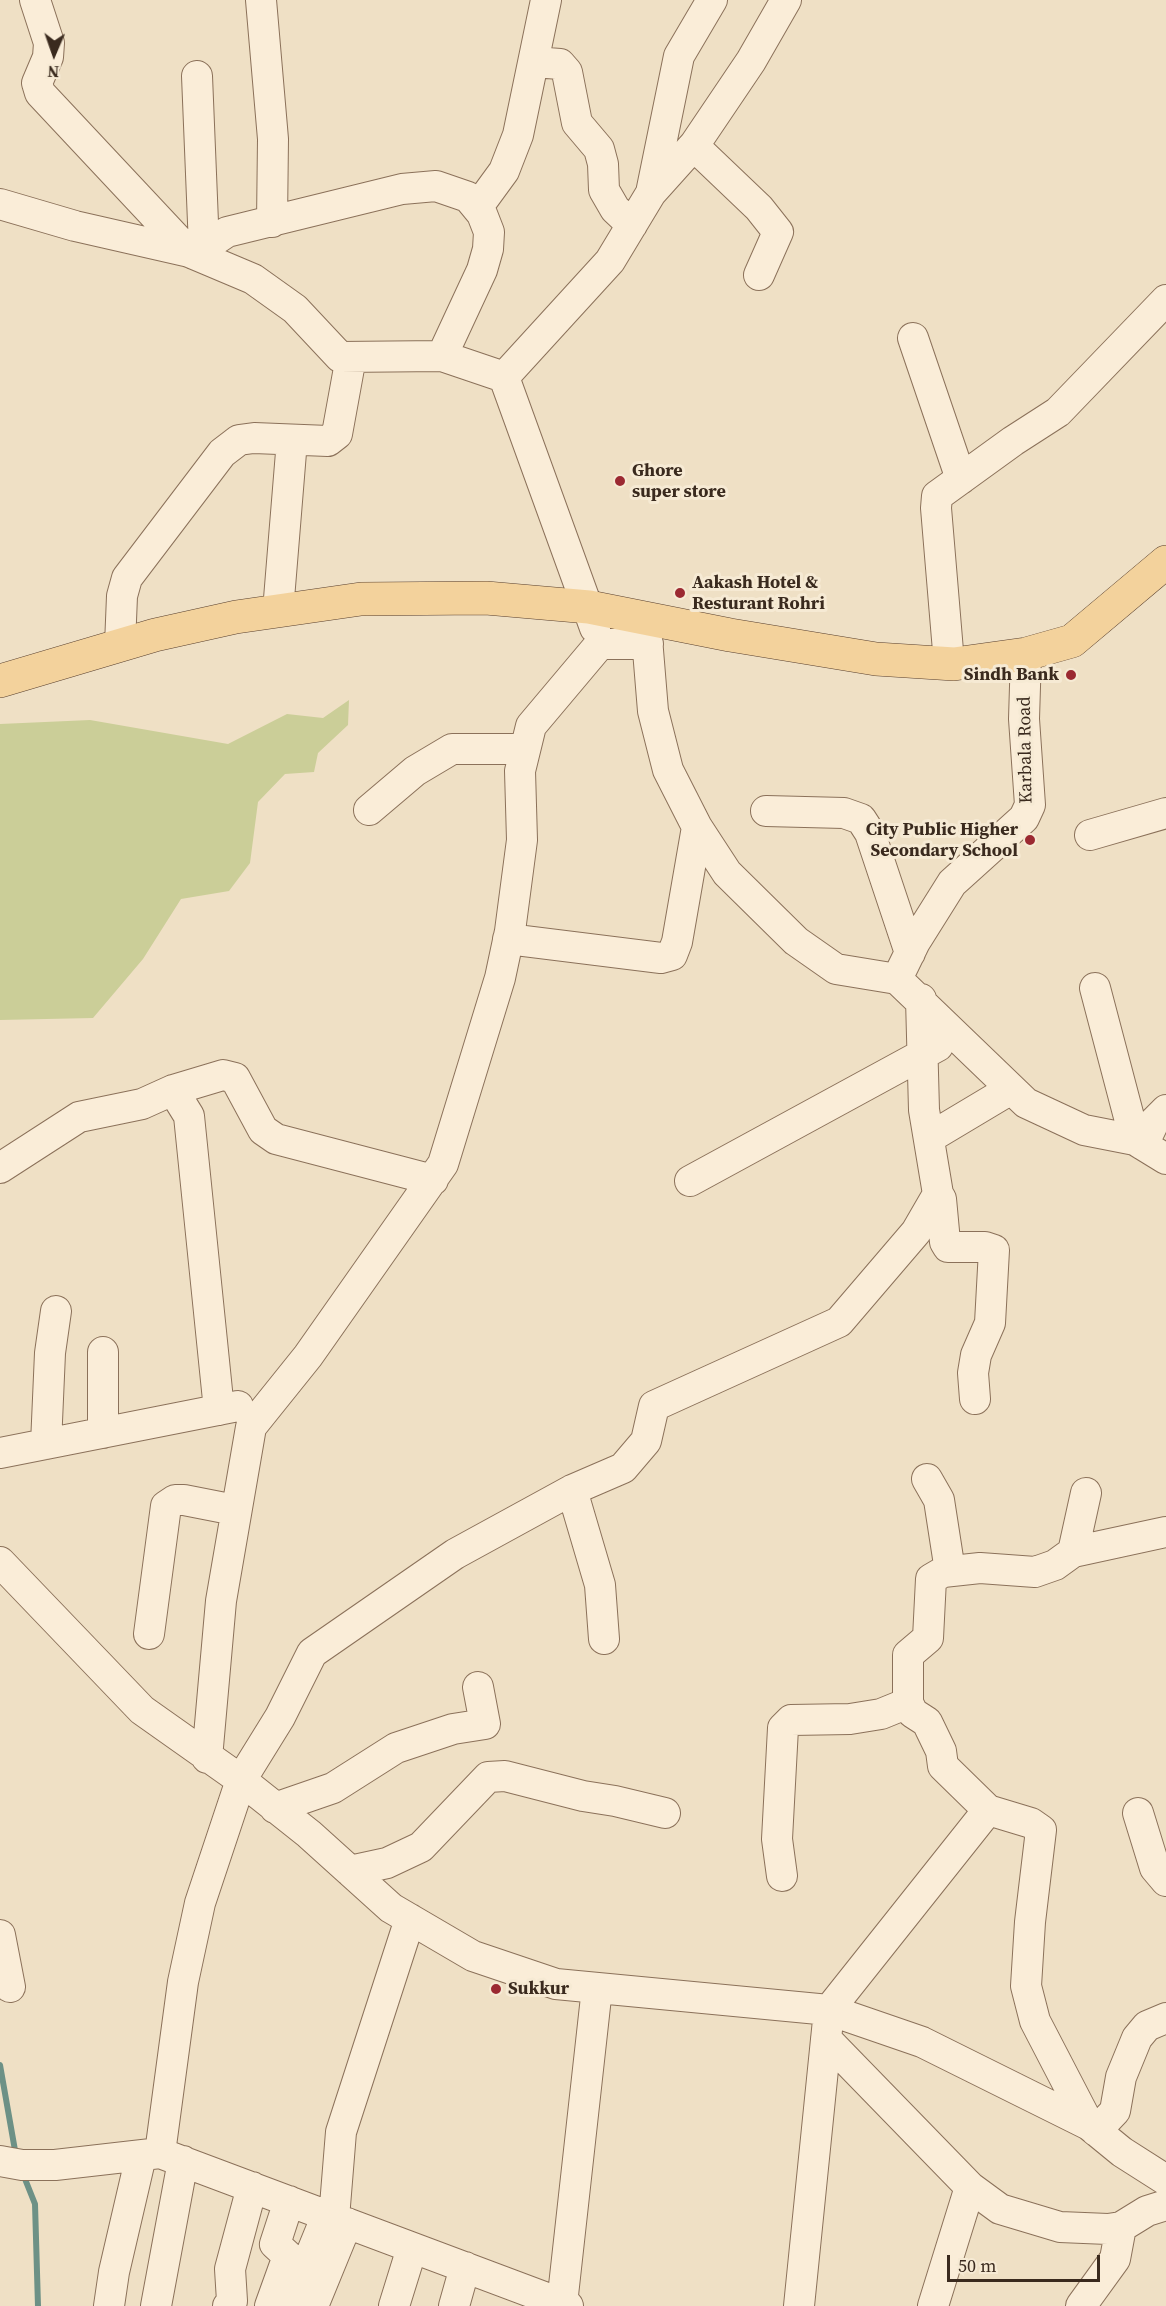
<!DOCTYPE html>
<style>
body{margin:0}
#map{position:relative;width:1166px;height:2306px;overflow:hidden;background:#efe0c5;font-family:"Source Serif 4",serif}
canvas{display:block}
.north{position:absolute;left:24px;top:24px;width:60px;height:60px;-webkit-text-stroke:4px #f6ead4;paint-order:stroke;rotate:182deg;font-size:16px;font-weight:700;line-height:24px;text-align:center;color:#3a2a1e}
.north::after{content:'';display:block;margin:auto;width:21px;height:27px;background:#3a2a1e;clip-path:polygon(50% 0,100% 100%,50% 72%,0 100%)}
.scale{position:absolute;left:947px;top:2255px;width:153px;height:27px;box-sizing:border-box;border:3px solid #3a2a1e;border-top:0;padding-left:8px;font-size:18px;line-height:21px;white-space:nowrap;color:#3a2a1e;-webkit-text-stroke:4px #f6ead4;paint-order:stroke}
</style>
<div id="map">
<canvas width="1166" height="2306"></canvas>
<div class="north">N</div>
<div class="scale">50 m</div>
</div>
<script>
const ctx = document.querySelector('canvas').getContext('2d');
ctx.lineJoin = 'round';
function fillPath(path, color) {
  ctx.fillStyle = color;
  ctx.fill(path, 'evenodd');
}
function shape(rows) {
  const path = new Path2D();
  for (const r of rows) {
    path.moveTo(r[0], r[1]);
    for (let i = 2; i < r.length; i += 2) path.lineTo(r[i], r[i + 1]);
  }
  return path;
}
function stroke(path, color, width, dash) {
  ctx.strokeStyle = color;
  ctx.lineWidth = width;
  ctx.lineCap = dash ? 'butt' : 'round';
  ctx.setLineDash(dash || []);
  ctx.stroke(path);
}
function write(font, color, halo, rows, align = 'center') {
  ctx.font = font + ' "Source Serif 4",serif';
  ctx.lineWidth = 6;
  ctx.setLineDash([]);
  ctx.textBaseline = 'middle';
  ctx.strokeStyle = halo;
  ctx.fillStyle = color;
  for (const [text, x, y, turn = 0] of rows) {
    ctx.save();
    ctx.translate(x, y);
    ctx.rotate((+turn || 0) * Math.PI / 180);
    ctx.textAlign = isNaN(turn) ? turn : align;
    if (halo) ctx.strokeText(text, 0, 0);
    ctx.fillText(text, 0, 0);
    ctx.restore();
  }
}
fillPath(shape([
 [349,700,348,725,318,753,314,772,285,774,258,802,250,863,229,891,181,899,143,959,93,1018,0,1020,0,724,90,720,228,744,287,714,323,718]
]), '#cbce98');
stroke(shape([
 [0,2065,16,2156],
 [23,2174,35,2204,38,2306]
]), '#6d9186', 6);
const minor = shape([
 [35,0,49,43,48,57,37,83,40,93,189,252],
 [261,0,273,139,272,222],
 [534,62,560,64,567,72,577,123,599,149,603,164,604,190,615,209,632,225],
 [197,76,204,247],
 [694,146,759,208,778,232,759,275],
 [651,193,695,144,751,61,786,0],
 [0,204,75,226,189,252,253,279,295,309,340,357,442,356,504,377],
 [477,208,504,171,518,135,546,0],
 [194,254,227,232,402,189,436,186,468,197,482,214,489,232,488,249,482,270,442,356],
 [913,338,961,479],
 [278,611,292,440],
 [646,626,653,711,668,770,697,827,727,873,796,941,836,969,897,979,1026,1103,1084,1130,1135,1140,1166,1159],
 [595,628,504,377,610,261,651,193,679,56,712,0],
 [120,645,122,596,127,578,222,453,239,440,254,438,328,441,337,434,351,357],
 [949,663,936,508,937,496,1013,441,1058,412,1166,300],
 [369,810,415,771,452,749,525,749],
 [766,811,844,813,861,819,870,833,910,953],
 [1090,835,1166,813],
 [508,939,661,958,672,955,677,942,697,827],
 [897,979,915,942,952,883,1024,818,1030,805,1024,719,1026,654],
 [1095,988,1135,1140],
 [173,1090,189,1116,219,1410],
 [929,1138,1011,1089],
 [1143,1145,1154,1122,1166,1110],
 [0,1168,79,1117,142,1104,173,1090,223,1075,235,1078,263,1130,276,1139,433,1180],
 [690,1181,938,1046],
 [938,1194,941,1199,945,1242,948,1247,985,1247,994,1250,990,1323,976,1355,973,1373,975,1399],
 [103,1352,103,1433],
 [46,1444,50,1353,56,1311],
 [0,1453,238,1406],
 [927,1479,939,1500,950,1571],
 [572,1490,600,1585,604,1639],
 [1073,1552,1086,1493],
 [0,1562,142,1710,241,1780,309,1834,391,1908,473,1956,556,1984,829,2010,922,2042,1089,2125,1122,2152,1166,2180],
 [149,1634,166,1506,175,1500,184,1500,235,1510],
 [207,1758,221,1601,251,1427,308,1356,443,1164,500,978,510,931,522,840,520,771,531,726,600,644,648,644],
 [275,1808,333,1788,396,1748,453,1729,485,1724,478,1687],
 [1138,1813,1155,1868,1166,1881],
 [350,1871,387,1863,421,1847,488,1777,505,1776,583,1796,615,1801,665,1813],
 [782,1876,777,1839,783,1728,791,1720,850,1719,881,1714,908,1703],
 [0,1935,10,1987],
 [826,2039,970,2187,1000,2209,1060,2227,1108,2229,1121,2227,1147,2211,1166,2205],
 [1089,2125,1035,2021,1026,1986,1030,1922,1041,1830,1031,1823,988,1810,943,1766,941,1751,927,1722,913,1713,908,1703,908,1655,928,1638,931,1579,943,1572,980,1568,1035,1572,1055,1565,1073,1552,1166,1532],
 [1096,2131,1115,2111,1121,2077,1137,2038,1147,2026,1166,2018],
 [160,2153,183,1982,200,1903,241,1780,280,1717,312,1653,455,1554,572,1490,623,1468,646,1441,654,1406,839,1322,916,1232,938,1194,924,1110,921,999],
 [0,2161,22,2165,55,2165,160,2153,568,2306],
 [334,2218,341,2132,410,1919],
 [294,2296,327,2215],
 [562,2304,597,1988],
 [109,2306,114,2272,141,2156],
 [156,2306,183,2161],
 [228,2306,232,2301,230,2269,252,2187],
 [270,2306,288,2256,275,2244,289,2201],
 [313,2306,347,2223],
 [394,2306,412,2248],
 [454,2306,465,2267],
 [799,2306,829,2010,988,1810],
 [933,2306,970,2187],
 [1081,2306,1115,2259,1121,2227]
]);
const major = shape([
 [0,681,155,635,236,617,361,599,486,598,589,607,730,635,876,659,954,664,1026,654,1072,641,1166,562]
]);
stroke(minor, '#8b715a', 32);
stroke(major, '#583f2e', 34);
stroke(minor, '#faedd8', 30);
stroke(major, '#f3d29c', 33);
for (const [x, y, r, color] of [
 [620,481,6,"#9b2931"],
 [680,593,6,"#9b2931"],
 [1071,675,6,"#9b2931"],
 [1030,840,6,"#9b2931"],
 [496,1989,6,"#9b2931"]
]) {
  const dot = new Path2D();
  dot.arc(x, y, r, 0, 2 * Math.PI);
  ctx.fillStyle = color;
  ctx.fill(dot);
  stroke(dot, '#f6ead4', 2);
}
write('bold 18px', '#3a2a1e', '#f6ead4', [
 ["Ghore",632,471],
 ["super store",632,492],
 ["Aakash Hotel &",692,583],
 ["Resturant Rohri",692,604],
 ["Sindh Bank",1059,675,"right"],
 ["City Public Higher",1018,830,"right"],
 ["Secondary School",1018,851,"right"],
 ["Sukkur",508,1989]
], 'left');
write('18px', '#3a2a1e', '#f6ead4', [
 ["Karbala Road",1026,750,-91]
]);
</script>
